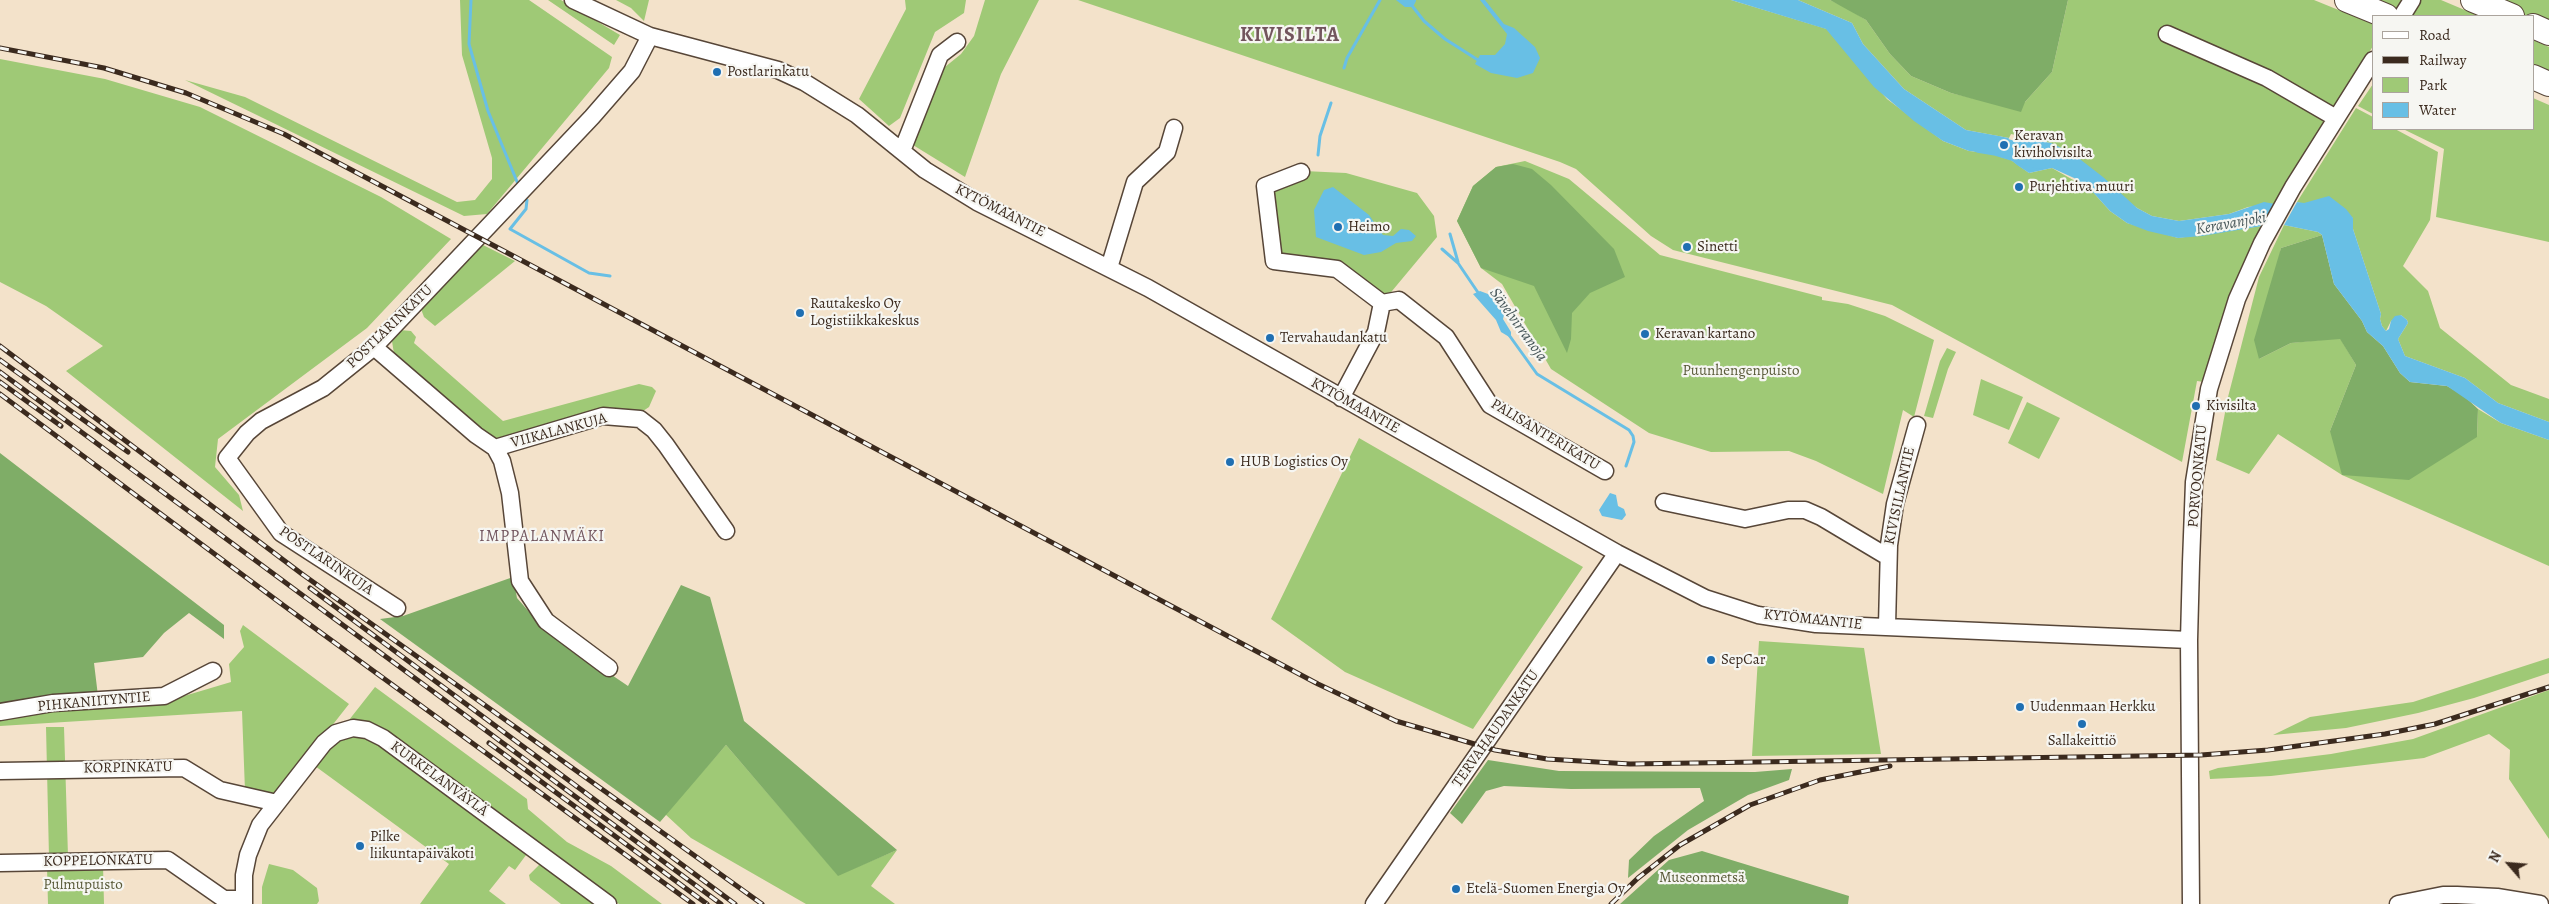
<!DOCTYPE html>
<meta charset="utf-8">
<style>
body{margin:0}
#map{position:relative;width:2549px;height:904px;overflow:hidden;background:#f3e2ca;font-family:Alegreya,serif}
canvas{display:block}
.legend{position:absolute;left:2372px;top:15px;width:162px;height:115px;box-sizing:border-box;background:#f6f6f2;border:1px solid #aba49d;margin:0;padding:6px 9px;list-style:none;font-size:15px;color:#3b2a1e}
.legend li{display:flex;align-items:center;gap:10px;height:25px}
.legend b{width:25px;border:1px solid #aba49d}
.north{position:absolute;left:2484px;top:839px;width:50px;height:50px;-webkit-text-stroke:4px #f6f6f2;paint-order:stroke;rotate:297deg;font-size:14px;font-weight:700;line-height:20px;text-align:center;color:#3b2a1e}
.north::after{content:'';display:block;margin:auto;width:18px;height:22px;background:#3b2a1e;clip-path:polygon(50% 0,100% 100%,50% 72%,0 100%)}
</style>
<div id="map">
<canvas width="2549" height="904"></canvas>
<ul class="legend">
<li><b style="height:6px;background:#fff"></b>Road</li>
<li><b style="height:6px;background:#3b2a1e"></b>Railway</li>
<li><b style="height:14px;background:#9fc976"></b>Park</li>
<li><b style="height:14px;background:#68bfe5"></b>Water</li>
</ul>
<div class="north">N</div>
</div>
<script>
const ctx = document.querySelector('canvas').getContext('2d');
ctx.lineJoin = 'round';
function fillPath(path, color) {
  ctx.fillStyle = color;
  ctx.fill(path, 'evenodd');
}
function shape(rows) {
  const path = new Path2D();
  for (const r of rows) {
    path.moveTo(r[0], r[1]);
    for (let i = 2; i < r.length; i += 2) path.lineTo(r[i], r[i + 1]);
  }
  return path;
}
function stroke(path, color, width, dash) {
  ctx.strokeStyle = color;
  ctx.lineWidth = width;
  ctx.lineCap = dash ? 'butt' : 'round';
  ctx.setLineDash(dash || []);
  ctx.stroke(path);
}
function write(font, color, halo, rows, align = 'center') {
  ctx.font = font + ' Alegreya,serif';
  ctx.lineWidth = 4.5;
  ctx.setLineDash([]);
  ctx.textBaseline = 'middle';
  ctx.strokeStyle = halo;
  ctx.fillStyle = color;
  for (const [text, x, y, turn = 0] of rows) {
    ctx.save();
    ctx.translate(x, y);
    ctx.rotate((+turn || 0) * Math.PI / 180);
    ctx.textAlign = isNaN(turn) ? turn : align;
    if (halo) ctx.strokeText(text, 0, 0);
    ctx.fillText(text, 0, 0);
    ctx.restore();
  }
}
fillPath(shape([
 [460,0,529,0,612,57,609,68,487,214,464,216,185,80,245,97,457,202,475,200,492,179,492,158,462,55],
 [548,0,561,0,620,35,614,45],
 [616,0,649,0,644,21,631,8],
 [905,0,966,0,964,13,935,32,900,118,889,126,859,99,906,9],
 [985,0,1039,0,1001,74,965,177,913,145,945,67,961,54,974,36],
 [1078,0,1731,0,1827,29,1887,99,1943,141,1969,151,2001,154,2001,157,2011,160,2029,173,2052,168,2091,190,2110,211,2127,223,2178,238,2262,226,2229,302,2204,382,2197,381,2182,462,1892,305,1673,250,1651,236,1576,169,1560,162],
 [1798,0,1830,0,1845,7,1866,20,1890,54,1911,76,1951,93,1976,99,2025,102,2052,72,2068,0,2314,0,2373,24,2373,46,2275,204,2248,207,2229,214,2179,221,2152,216,2137,208,2051,143,2011,134,2009,138,1966,130,1904,89,1863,44,1852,23],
 [2374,0,2441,0,2479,16,2411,16],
 [2488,0,2549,0,2549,26,2533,16,2526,16],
 [2533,40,2549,47,2549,75,2533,68],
 [0,59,105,79,200,107,381,197,451,239,367,328,218,439,215,467,239,495,243,511,66,371,103,346,46,306,0,282],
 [2373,84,2373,114,2358,106],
 [2533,98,2549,105,2549,242,2436,217,2444,149,2403,129,2533,129],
 [2356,108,2373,117,2373,129,2395,129,2438,152,2430,220,2403,266,2428,291,2440,328,2511,385,2549,399,2549,422,2498,403,2465,378,2405,356,2398,339,2408,323,2407,320,2401,315,2391,321,2386,331,2382,326,2380,319,2381,314,2353,229,2353,218,2297,202],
 [1525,161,1569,179,1660,255,1822,297,1822,300,1848,304,1885,316,1934,340,1914,417,1903,410,1883,494,1816,461,1789,451,1711,452,1649,433,1551,369,1502,284,1481,268,1457,221,1473,186,1496,167],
 [1304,171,1346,173,1417,193,1434,216,1437,237,1382,303,1337,269,1274,261,1265,186],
 [2284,225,2318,232,2322,235,2281,248,2259,359,2291,343,2340,338,2356,365,2330,431,2477,437,2478,409,2501,423,2549,440,2549,566,2342,475,2278,434,2249,474,2216,460,2228,397,2259,277],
 [481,244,515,261,435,326,424,317,421,309],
 [400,330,411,331,416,337,414,343,503,421,639,384,652,387,656,391,649,407,640,413,496,442,394,354,392,341],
 [1947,348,1956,352,1948,369,1933,418,1924,416,1940,361],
 [1981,379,2023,397,2009,430,1973,415],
 [2027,402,2060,418,2039,459,2008,443],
 [1359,438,1583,567,1473,729,1345,672,1271,619],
 [243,625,349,704,276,797,245,791,242,711,0,726,0,717,52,710,164,702,231,682,229,664,244,647,240,631],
 [1759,641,1864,648,1881,754,1752,756],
 [2549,658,2549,673,2474,698,2418,713,2346,728,2273,735,2310,717,2413,702],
 [375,687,527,799,528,809,567,842,611,866,662,904,619,904,389,735,374,725,360,720,349,720],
 [2549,690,2549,839,2509,779,2510,750,2489,734,2424,758,2271,776,2210,779,2209,771,2218,768,2331,754,2413,739],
 [46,727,64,727,68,856,49,857],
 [349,733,366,734,529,851,515,870,509,866,489,891,506,904,420,904,449,864,315,766,332,741],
 [726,745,838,875,897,850,871,886,895,904,806,904,691,838,665,814],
 [269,864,293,870,317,888,319,901,317,904,262,904,262,887],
 [103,865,104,904,48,904,47,867],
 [539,865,545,865,598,904,561,904,530,880,529,875]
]), '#9fc976');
fillPath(shape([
 [1830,0,2068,0,2052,72,2025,102,2021,112,1951,93,1911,76,1890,54,1866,20],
 [1513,164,1532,169,1551,185,1614,249,1625,277,1590,293,1572,313,1571,339,1567,353,1534,286,1481,268,1457,221,1473,186,1496,167],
 [2322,235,2334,284,2362,321,2367,332,2383,346,2400,373,2410,382,2447,386,2463,395,2478,409,2477,437,2409,480,2342,475,2330,431,2356,365,2340,339,2291,343,2259,359,2254,340,2281,248],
 [0,453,224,625,224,639,189,613,164,633,143,657,94,663,98,696,0,707],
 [513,577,517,598,544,629,628,686,681,585,710,597,744,721,897,850,838,876,726,745,660,822,380,619,403,616],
 [1488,760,1559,771,1755,772,1792,769,1789,780,1748,795,1688,830,1628,878,1629,860,1654,836,1704,801,1700,788,1571,789,1504,786,1486,791,1462,824,1450,813],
 [1702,851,1849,896,1848,904,1620,904,1669,860]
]), '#7fad67');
fillPath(shape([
 [1396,0,1416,0,1416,1,1413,7,1405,7],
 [1480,0,1485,0,1504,24,1514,28,1535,47,1540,58,1533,73,1517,78,1491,73,1475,64,1480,55,1495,55,1505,44,1507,34],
 [1731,0,1798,0,1852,23,1863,44,1904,89,1966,130,2009,138,2001,154,1969,151,1943,141,1914,121,1874,87,1826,29],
 [2021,138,2051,143,2072,153,2103,177,2137,208,2152,216,2179,221,2229,214,2264,202,2275,204,2262,226,2202,236,2178,238,2148,231,2127,223,2110,211,2091,190,2074,178,2052,168,2029,173,2017,165,2011,160],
 [1333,187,1369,215,1383,235,1393,236,1401,229,1409,230,1416,236,1412,241,1396,243,1381,252,1364,255,1316,237,1314,210,1324,190],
 [2329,196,2346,209,2353,218,2353,229,2381,314,2380,319,2382,326,2386,331,2389,329,2391,321,2395,316,2401,315,2407,320,2408,323,2398,339,2405,356,2465,378,2498,403,2549,422,2549,440,2501,423,2447,386,2410,382,2400,373,2383,346,2367,332,2362,321,2334,284,2322,235,2318,232,2284,225,2297,202,2304,203],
 [1480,291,1496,297,1502,304,1505,311,1503,319,1511,332,1511,338,1501,332,1496,320,1473,294],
 [1610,493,1616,495,1618,506,1624,509,1626,515,1622,520,1602,516,1599,510]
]), '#68bfe5');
stroke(shape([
 [471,0,469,44,488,111,518,184],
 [1413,7,1424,21,1445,39,1478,60],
 [1344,68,1347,58,1380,0],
 [1318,155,1320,136,1331,103],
 [527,200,526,209,510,229,589,273,610,276],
 [1450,234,1458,262],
 [1442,249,1458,263,1479,294],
 [1509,335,1537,374,1629,430,1633,436,1634,442,1626,466]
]), '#68bfe5', 3);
stroke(shape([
 [1979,143,1997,146,2040,159]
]), '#68bfe5', 20);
const minor = shape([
 [573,0,650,36,778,70,804,82,857,115,925,170,977,202,1148,288,1617,553,1705,598,1758,615,1816,624,2189,640],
 [2402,16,2412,0],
 [2167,34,2267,78,2336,118],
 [902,151,940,55,957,42],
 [1301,172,1265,186,1274,261,1337,269,1382,303,1376,332,1341,398],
 [1109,268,1135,182,1167,152,1174,128],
 [1382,303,1399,300,1446,337,1490,405,1605,471],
 [374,347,476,435,495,448,603,416,640,419,654,430,666,445,726,531],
 [495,448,502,461,510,493,520,581,546,621,609,668],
 [1664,502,1745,519,1788,510,1805,510,1821,517,1888,557],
 [397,608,281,533,227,458,247,433,261,421,323,388,374,347,592,117,632,71,650,36],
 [1887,626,1889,545,1895,504,1917,425],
 [0,712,53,703,164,696,213,671],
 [0,771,184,768,220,790,277,803],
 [0,863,168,860,224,899,244,899],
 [244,904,244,875,248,855,260,825,324,743,336,733,353,728,367,730,383,738,608,904],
 [1374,904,1617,553],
 [2191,904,2189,640,2191,563,2194,482,2209,389,2237,299,2262,243,2293,187,2373,60],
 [2398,904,2443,895,2457,895,2497,897,2540,904]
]);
const highway = shape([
 [2347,0,2386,16],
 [2473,0,2512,16],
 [2533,26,2549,33],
 [2533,77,2549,84]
]);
stroke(minor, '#574638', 19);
stroke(highway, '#574638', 26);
stroke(minor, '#fff', 16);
stroke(highway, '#fff', 24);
const rail = shape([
 [0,48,104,68,186,93,284,134,1318,684,1396,721,1495,750,1547,759,1630,764,2201,755,2268,750,2385,734,2435,724,2549,687],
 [0,346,302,574,762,904],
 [0,360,128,452],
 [0,372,721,904],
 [0,382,61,426],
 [0,394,283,605,693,904],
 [310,588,735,904],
 [489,743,707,904],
 [1611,904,1638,878,1680,845,1750,805,1820,780,1890,766]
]);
stroke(rail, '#3b2a1e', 5);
stroke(rail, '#f6f6f2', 3, [9]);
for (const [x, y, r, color] of [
 [717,72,5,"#1f6fb2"],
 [2004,145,5,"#1f6fb2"],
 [2019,187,5,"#1f6fb2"],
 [1338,227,5,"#1f6fb2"],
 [1687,247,5,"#1f6fb2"],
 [800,313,5,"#1f6fb2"],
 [1645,334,5,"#1f6fb2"],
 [1270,338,5,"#1f6fb2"],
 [2196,406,5,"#1f6fb2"],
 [1230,462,5,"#1f6fb2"],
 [1711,660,5,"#1f6fb2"],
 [2020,707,5,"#1f6fb2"],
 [2082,724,5,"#1f6fb2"],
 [360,846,5,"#1f6fb2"],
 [1456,889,5,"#1f6fb2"]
]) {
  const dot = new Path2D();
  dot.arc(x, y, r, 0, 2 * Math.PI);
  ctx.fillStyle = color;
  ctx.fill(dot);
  stroke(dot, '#f6f6f2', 2);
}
write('15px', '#3b2a1e', '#f6f6f2', [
 ["Postlarinkatu",727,72],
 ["Keravan",2014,136],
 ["kiviholvisilta",2014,153],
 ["Purjehtiva muuri",2029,187],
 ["Heimo",1348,227],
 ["Sinetti",1697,247],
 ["Rautakesko Oy",810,304],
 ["Logistiikkakeskus",810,321],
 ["Keravan kartano",1655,334],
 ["Tervahaudankatu",1280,338],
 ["Kivisilta",2206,406],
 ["HUB Logistics Oy",1240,462],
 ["SepCar",1721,660],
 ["Uudenmaan Herkku",2030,707],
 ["Sallakeittiö",2082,741,"center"],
 ["Pilke",370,837],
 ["liikuntapäiväkoti",370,854],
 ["Etelä-Suomen Energia Oy",1466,889]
], 'left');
write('15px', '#3b2a1e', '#f6f6f2', [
 ["KYTÖMAANTIE",1000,211,27],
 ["POSTLARINKATU",390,327,-44],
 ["KYTÖMAANTIE",1355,406,29],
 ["VIIKALANKUJA",559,431,-15],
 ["PALISANTERIKATU",1545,435,31],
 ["PORVOONKATU",2198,476,-85],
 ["KIVISILLANTIE",1900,496,-78],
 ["POSTLARINKUJA",326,561,34],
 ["KYTÖMAANTIE",1813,620,6],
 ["PIHKANIITYNTIE",94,702,-5],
 ["TERVAHAUDANKATU",1496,729,-55],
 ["KORPINKATU",128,768,-1],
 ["KURKELANVÄYLÄ",439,779,36],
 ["KOPPELONKATU",98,861,-1]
]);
write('15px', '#595a38', '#f6f6f2', [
 ["Puunhengenpuisto",1741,371],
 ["Museonmetsä",1702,878],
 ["Pulmupuisto",83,885]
]);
write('italic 16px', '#48575a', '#f6f6f2', [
 ["Keravanjoki",2231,224,-10],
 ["Sävelvirranoja",1518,325,54]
]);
ctx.letterSpacing = '1px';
write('16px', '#72555d', '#f6f6f2', [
 ["IMPPALANMÄKI",542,537]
]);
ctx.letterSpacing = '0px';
ctx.letterSpacing = '1px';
write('bold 20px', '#72555d', '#f6f6f2', [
 ["KIVISILTA",1290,36]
]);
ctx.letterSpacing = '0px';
</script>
